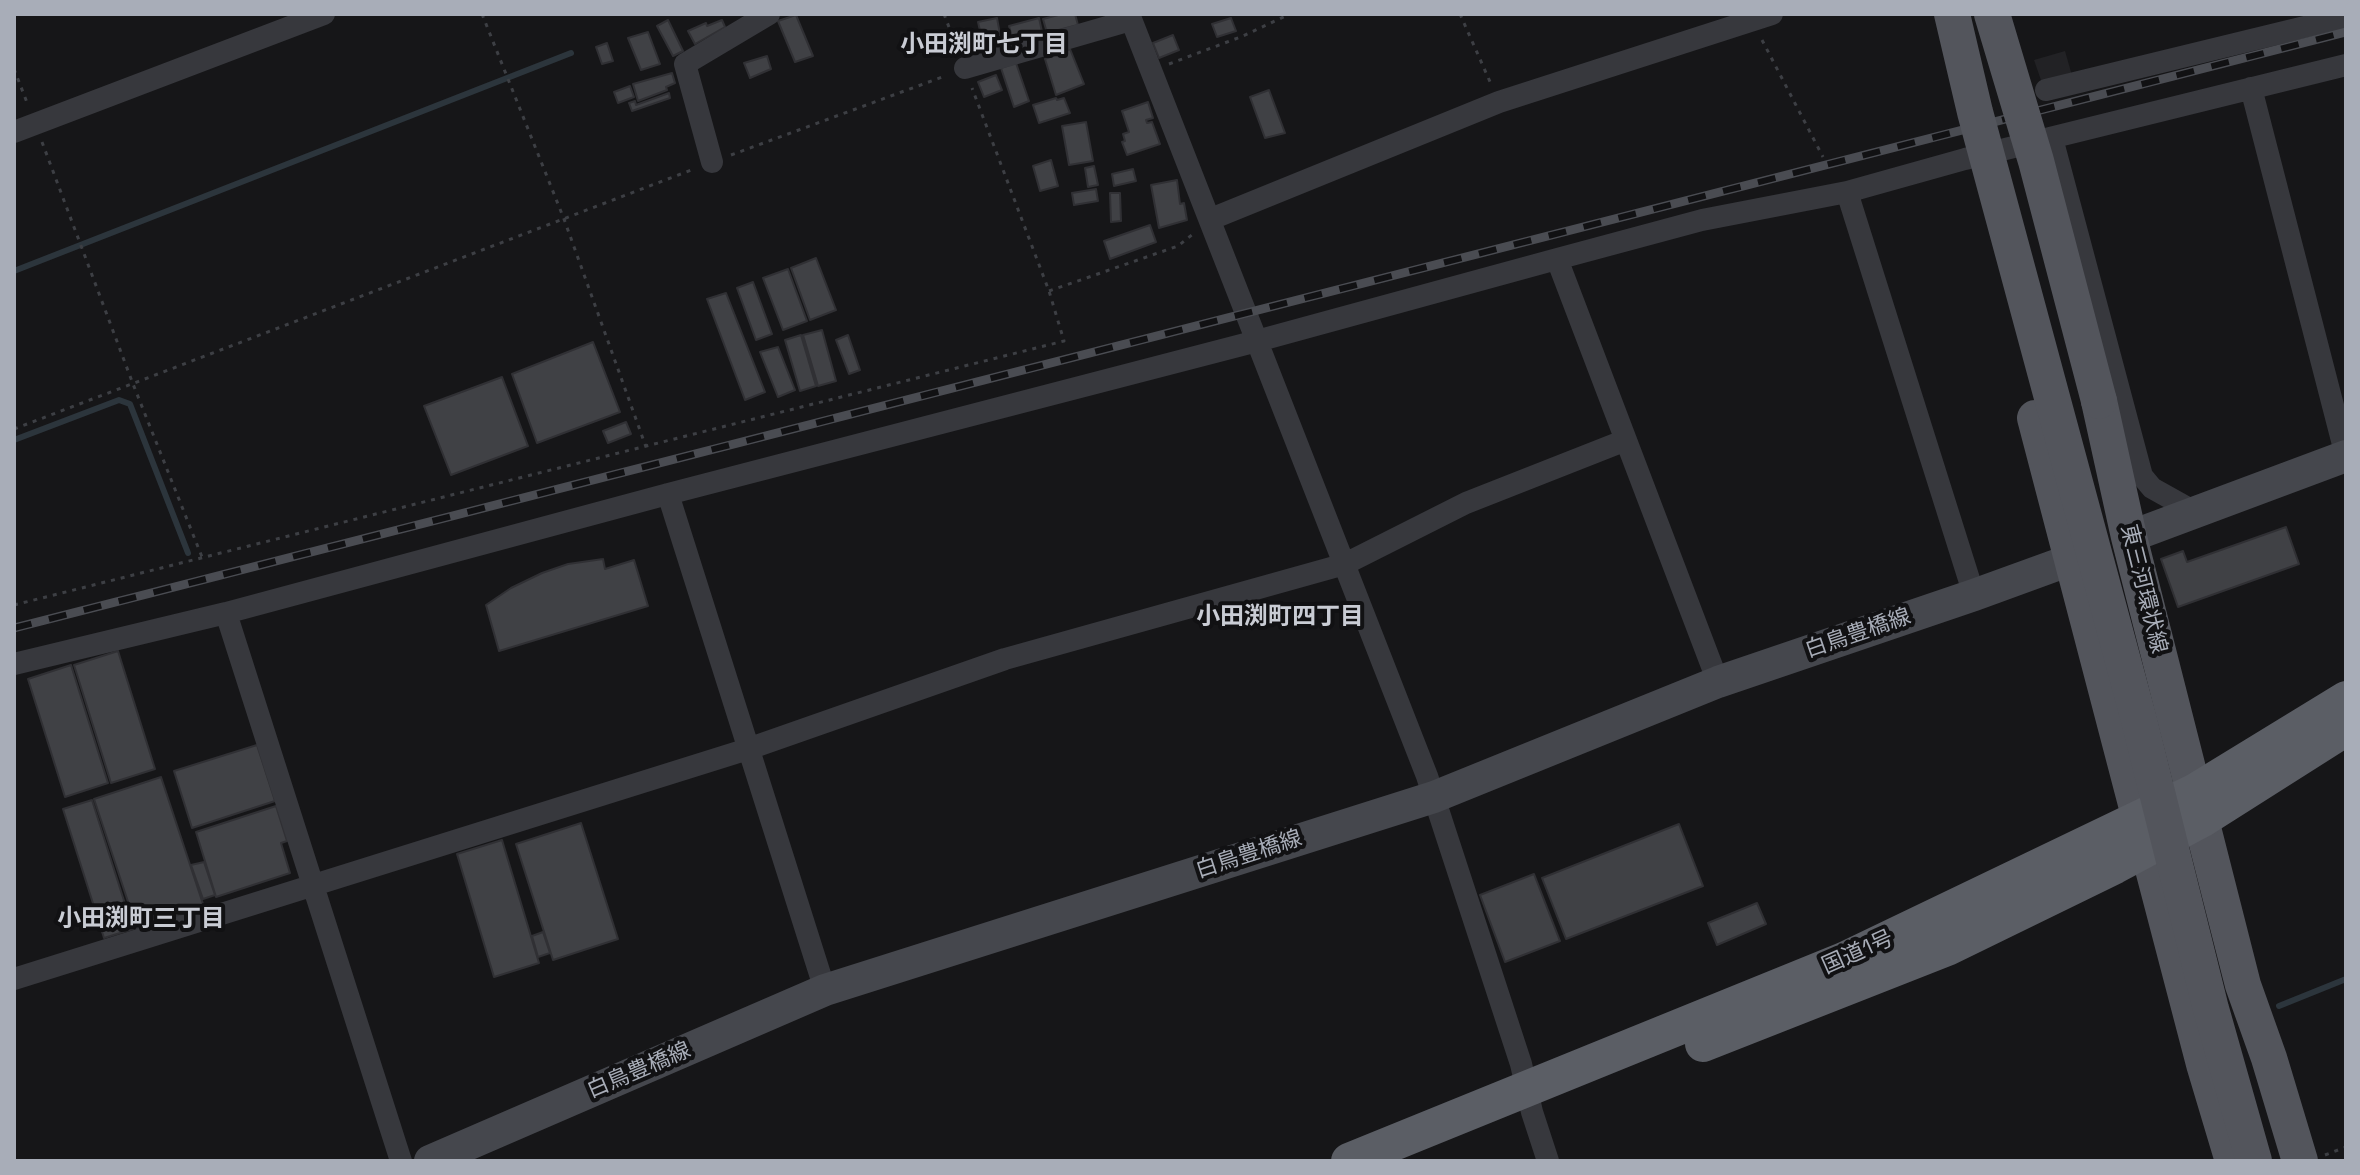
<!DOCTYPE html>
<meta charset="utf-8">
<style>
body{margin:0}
#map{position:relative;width:2360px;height:1175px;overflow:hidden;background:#161618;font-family:"Space Grotesk",sans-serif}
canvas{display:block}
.frame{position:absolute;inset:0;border:16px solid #a8adb8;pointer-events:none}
</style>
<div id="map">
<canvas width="2360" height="1175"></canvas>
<div class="frame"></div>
</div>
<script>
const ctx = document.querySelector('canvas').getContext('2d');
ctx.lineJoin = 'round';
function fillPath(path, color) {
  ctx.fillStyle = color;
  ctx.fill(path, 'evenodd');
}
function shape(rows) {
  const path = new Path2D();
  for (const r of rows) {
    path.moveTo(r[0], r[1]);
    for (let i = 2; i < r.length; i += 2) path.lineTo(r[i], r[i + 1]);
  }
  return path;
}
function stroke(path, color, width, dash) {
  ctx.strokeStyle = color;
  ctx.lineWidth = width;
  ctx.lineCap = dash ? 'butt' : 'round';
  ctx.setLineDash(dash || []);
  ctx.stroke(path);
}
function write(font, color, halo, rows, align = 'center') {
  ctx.font = font + ' "Space Grotesk","Noto Sans JP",sans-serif';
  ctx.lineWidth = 8;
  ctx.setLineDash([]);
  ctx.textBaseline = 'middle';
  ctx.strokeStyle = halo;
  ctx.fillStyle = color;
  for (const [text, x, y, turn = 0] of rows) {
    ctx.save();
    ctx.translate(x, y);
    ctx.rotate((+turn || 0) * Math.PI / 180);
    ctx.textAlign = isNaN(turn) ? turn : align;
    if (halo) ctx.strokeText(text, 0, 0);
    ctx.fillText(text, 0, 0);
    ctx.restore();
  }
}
fillPath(shape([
 [2065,51,2073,79,2043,86,2034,60]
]), '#222225');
stroke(shape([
 [14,271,571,53],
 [14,440,119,400,130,404,188,553],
 [2279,1006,2346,979]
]), '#2c353c', 6);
const building = shape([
 [1062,14,1075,14,1078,25,1047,33,1043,19,1062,14],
 [796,15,813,56,795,62,778,21,796,15],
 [997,18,1003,50,985,53,978,22,997,18],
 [1039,18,1043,36,1014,44,1009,26,1039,18],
 [1231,18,1236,31,1217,37,1212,24,1231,18],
 [668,20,683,51,673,56,657,26,668,20],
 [722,20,725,27,695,44,688,31,706,23,707,26,722,20],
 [648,32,660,64,641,70,628,38,648,32],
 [1173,35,1179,50,1159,58,1153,43,1173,35],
 [607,43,613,61,602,64,596,47,607,43],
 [1070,49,1084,84,1056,95,1045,59,1070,49],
 [767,56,771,69,750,78,744,63,767,56],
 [1016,63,1029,101,1014,107,1001,68,1016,63],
 [672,73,675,83,666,87,667,90,638,101,633,84,672,73],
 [996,75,1002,90,984,97,978,82,996,75],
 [630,86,634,97,618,103,614,92,630,86],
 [1269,90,1285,133,1265,138,1250,97,1269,90],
 [669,93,670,98,632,111,629,103,635,101,636,105,669,93],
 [1056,98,1057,100,1064,98,1070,113,1039,123,1033,105,1056,98],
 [1148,102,1153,118,1146,120,1147,123,1152,122,1160,144,1127,155,1122,142,1125,141,1123,134,1129,132,1122,111,1148,102],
 [1086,122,1093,161,1069,165,1062,126,1086,122],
 [1051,160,1058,186,1040,191,1033,166,1051,160],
 [1094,166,1098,185,1088,187,1085,168,1094,166],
 [1133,169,1136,181,1114,186,1112,174,1133,169],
 [1177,180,1180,204,1184,203,1187,220,1159,228,1151,185,1177,180],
 [1096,189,1098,201,1074,205,1072,193,1096,189],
 [1110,193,1120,193,1121,221,1111,222,1110,193],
 [1150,225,1156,242,1110,259,1104,241,1150,225],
 [816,258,836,310,810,320,791,268,816,258],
 [788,269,807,321,783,330,763,278,788,269],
 [753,282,772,334,756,340,737,288,753,282],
 [726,293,765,392,745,400,707,299,726,293],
 [822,330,836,381,818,386,803,335,822,330],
 [801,335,816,386,800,391,785,340,801,335],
 [848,335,860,370,849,374,836,340,848,335],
 [593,342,620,412,537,443,512,374,593,342],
 [778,347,795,390,778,397,760,352,778,347],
 [502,377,528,446,451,475,424,406,502,377],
 [626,422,631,434,608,443,603,431,626,422],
 [2286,527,2299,564,2178,607,2161,559,2183,551,2187,562,2286,527],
 [603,559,605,569,634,560,648,606,499,651,486,605,511,588,542,573,568,564,603,559],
 [118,651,155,769,111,783,74,665,118,651],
 [71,665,108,783,65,797,28,679,71,665],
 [257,745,275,801,192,828,174,771,257,745],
 [161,777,204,907,137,929,94,799,161,777],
 [92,800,133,929,104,938,63,809,92,800],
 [276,806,287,841,281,843,290,873,216,897,196,832,276,806],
 [581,823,618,939,553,960,516,844,581,823],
 [1679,824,1703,886,1566,939,1542,878,1679,824],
 [502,840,539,963,494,977,457,854,502,840],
 [204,862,215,895,203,899,191,865,204,862],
 [1534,874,1560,941,1505,962,1480,895,1534,874],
 [1757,903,1766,924,1717,945,1708,923,1757,903],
 [543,932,550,953,538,957,532,936,543,932]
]);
fillPath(building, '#404145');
stroke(building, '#303034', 2);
stroke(shape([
 [482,14,564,219,646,447],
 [944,14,958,51],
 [1460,14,1491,84],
 [1762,40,1823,157],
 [1169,64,1243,36,1290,14],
 [14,69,28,105],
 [42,142,133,384,202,557],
 [731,155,945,76],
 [1049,291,1178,246,1193,234],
 [14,429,694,169],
 [14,605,1064,341,1049,291,972,88],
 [2325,1155,2346,1147]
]), '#3d3f44', 3, [4, 6]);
stroke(shape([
 [1129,14,1427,776,1521,1064,1532,1112,1548,1161],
 [965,68,1131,20],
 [2251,88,2346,456],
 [2046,90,2346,17],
 [14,132,324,14],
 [2052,138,2142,476,2152,488,2195,512],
 [712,162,685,64,769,14],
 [1211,219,1499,102,1772,14],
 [668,494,825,990],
 [1974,595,1847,192,1965,159,2346,65],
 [14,664,226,613],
 [1718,682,1557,259,1702,220,1847,192],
 [14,979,748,749,1005,659,1345,564,1466,503,1626,440],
 [401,1161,226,613,668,494,1257,341,1557,259]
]), '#37383d', 22);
stroke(shape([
 [2129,537,2346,456],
 [430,1161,825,990,1434,797,1718,682,1974,595,2073,559]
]), '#45474d', 32);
stroke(shape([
 [2099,401,2129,537,2243,985,2269,1058,2300,1161],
 [2035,418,2204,1064,2233,1161]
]), '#53555c', 36);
stroke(shape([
 [1703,1044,1947,948,2115,866,2201,820,2346,728],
 [1349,1161,1844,960,2194,792,2346,699]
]), '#5b5e65', 36);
const rail = shape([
 [14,628,2346,32]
]);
stroke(rail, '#4a4c52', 9);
stroke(rail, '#111113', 6, [18]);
stroke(shape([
 [1952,14,1975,112,2139,720,2211,1009,2254,1161],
 [1992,14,2036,161,2099,401]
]), '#53555c', 36);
write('22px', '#a8adb8', '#111113', [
 ["東三河環状線",2143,589,76],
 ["白鳥豊橋線",1858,634,-19],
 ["白鳥豊橋線",1249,855,-18],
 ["国道1号",1858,953,-24],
 ["白鳥豊橋線",639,1071,-23]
]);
write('bold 24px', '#c9ccd4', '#111113', [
 ["小田渕町七丁目",984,45],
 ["小田渕町四丁目",1280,617],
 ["小田渕町三丁目",141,919]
]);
</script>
